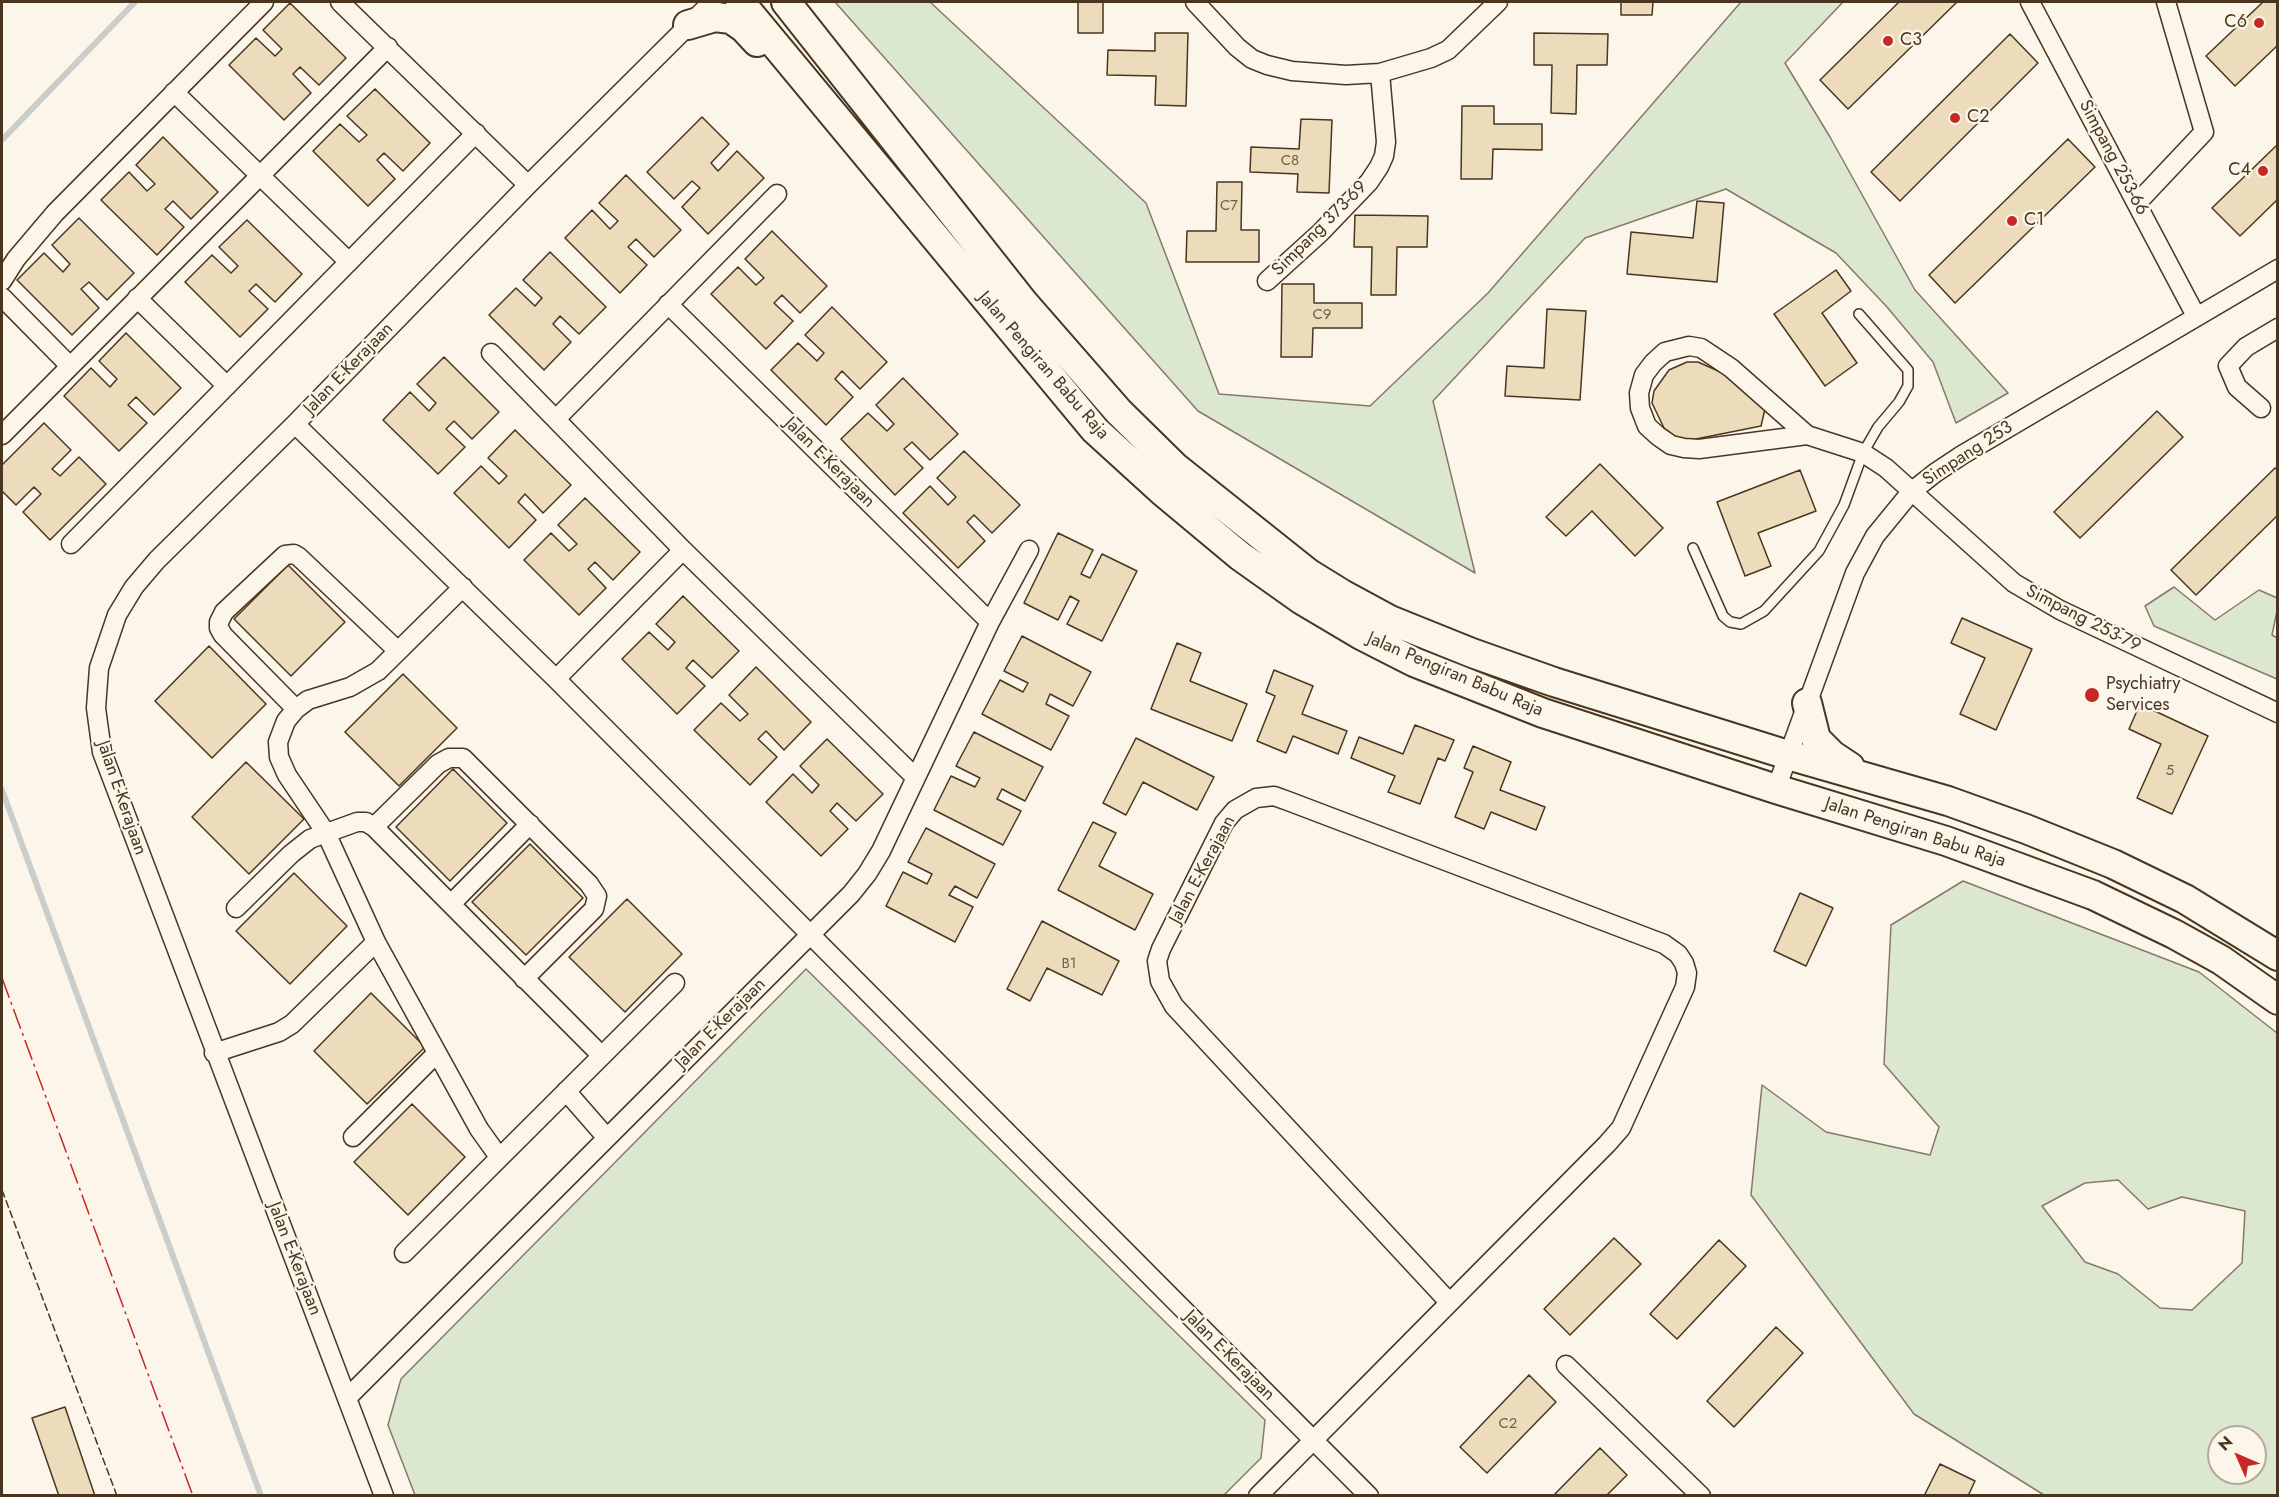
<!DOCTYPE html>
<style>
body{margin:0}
#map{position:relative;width:2279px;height:1497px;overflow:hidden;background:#fbf6e9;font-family:Jost,sans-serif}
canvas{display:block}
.frame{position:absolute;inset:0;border:3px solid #4a3520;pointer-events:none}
.north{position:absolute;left:2207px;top:1425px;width:60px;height:60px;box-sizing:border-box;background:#fbf6e9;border:2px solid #b4a999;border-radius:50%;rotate:315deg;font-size:16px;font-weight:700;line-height:24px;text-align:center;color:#4a3520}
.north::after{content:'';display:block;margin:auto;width:21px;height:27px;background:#c62828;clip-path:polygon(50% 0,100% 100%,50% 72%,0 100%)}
</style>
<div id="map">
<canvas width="2279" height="1497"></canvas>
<div class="frame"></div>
<div class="north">N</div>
</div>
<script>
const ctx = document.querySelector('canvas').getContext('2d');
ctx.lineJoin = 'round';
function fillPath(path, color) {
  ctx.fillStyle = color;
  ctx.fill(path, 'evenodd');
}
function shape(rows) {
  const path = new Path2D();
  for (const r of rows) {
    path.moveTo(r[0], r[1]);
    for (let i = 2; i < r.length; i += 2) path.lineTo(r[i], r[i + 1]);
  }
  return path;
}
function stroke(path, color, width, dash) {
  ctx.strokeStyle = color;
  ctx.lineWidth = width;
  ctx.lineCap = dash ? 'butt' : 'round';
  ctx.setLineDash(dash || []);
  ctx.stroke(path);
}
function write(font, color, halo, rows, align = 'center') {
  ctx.font = font + ' Jost,sans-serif';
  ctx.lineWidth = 4.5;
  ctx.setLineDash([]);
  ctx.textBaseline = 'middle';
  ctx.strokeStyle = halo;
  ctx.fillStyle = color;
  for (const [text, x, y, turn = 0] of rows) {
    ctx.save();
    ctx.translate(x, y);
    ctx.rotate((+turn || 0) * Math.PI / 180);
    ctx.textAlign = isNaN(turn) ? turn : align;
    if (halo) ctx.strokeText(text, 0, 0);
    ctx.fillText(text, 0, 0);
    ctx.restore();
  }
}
const green = shape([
 [835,2,930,2,1146,203,1219,394,1370,406,1488,293,1741,2,1843,2,1785,63,1830,137,1915,290,2008,393,1956,423,1933,362,1887,307,1836,253,1726,189,1585,238,1433,401,1475,573,1198,411,835,2],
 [2174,587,2215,620,2259,590,2277,598,2277,611,2272,635,2277,638,2277,679,2154,626,2145,606,2174,587],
 [1963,881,2199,972,2277,1033,2277,1495,2044,1495,1914,1414,1751,1195,1762,1085,1826,1132,1930,1155,1939,1127,1884,1064,1891,925,1963,881],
 [2118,1180,2148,1209,2182,1197,2245,1211,2242,1263,2192,1310,2160,1308,2118,1274,2085,1262,2042,1206,2085,1183,2118,1180],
 [2219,1437,2255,1437,2255,1473,2219,1473,2219,1437],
 [806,969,1265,1420,1261,1458,1224,1495,415,1495,388,1425,401,1379,806,969]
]);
fillPath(green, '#dce7d0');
stroke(green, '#887966', 1.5);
stroke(shape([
 [2,140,135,2],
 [2,790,261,1496]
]), '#c9cecd', 6);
const building = shape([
 [1078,2,1103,2,1103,33,1078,33,1078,2],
 [1621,2,1653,2,1652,15,1621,15,1621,2],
 [1899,2,1957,2,1848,109,1820,80,1899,2],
 [2263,2,2278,2,2278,45,2235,86,2206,56,2263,2],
 [290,3,346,58,319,85,300,67,293,74,311,93,284,120,229,65,256,38,275,56,282,49,263,30,290,3],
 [1155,33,1188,33,1186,106,1155,105,1156,76,1107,75,1108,50,1155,51,1155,33],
 [1534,33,1608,34,1607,65,1577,65,1576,114,1551,113,1552,65,1534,65,1534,33],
 [2010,34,2038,63,1900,201,1871,172,2010,34],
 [375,89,430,143,403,171,384,153,377,160,395,179,368,206,313,151,340,124,359,142,367,135,347,116,375,89],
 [1462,106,1494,106,1494,124,1542,124,1542,150,1493,149,1492,179,1461,179,1462,106],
 [702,117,729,144,711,163,718,171,737,151,764,178,708,234,682,207,700,188,692,181,674,199,647,172,702,117],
 [1301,119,1332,120,1329,193,1297,192,1298,174,1250,172,1251,147,1299,149,1301,119],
 [163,137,218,192,191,219,173,201,165,209,184,227,157,255,101,200,129,172,147,191,155,184,136,165,163,137],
 [2068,139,2095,167,1955,303,1929,275,2068,139],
 [2278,144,2278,199,2240,236,2212,208,2278,144],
 [626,175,681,230,654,257,636,239,628,247,647,265,620,293,565,238,592,210,610,229,618,221,599,203,626,175],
 [1217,182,1242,182,1241,230,1259,230,1259,262,1186,262,1187,231,1216,231,1217,182],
 [1697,201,1724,203,1717,282,1627,274,1631,232,1693,238,1697,201],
 [1355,215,1428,216,1427,247,1397,247,1396,295,1371,295,1372,247,1354,247,1355,215],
 [79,218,134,273,107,300,89,282,81,289,99,308,72,335,17,280,44,253,63,272,70,264,52,245,79,218],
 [247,220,302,274,275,302,256,284,249,291,268,309,240,337,185,282,212,255,231,273,238,266,219,247,247,220],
 [772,231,827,286,800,313,782,295,774,303,793,321,766,349,711,294,738,267,756,285,764,278,745,259,772,231],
 [550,252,606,307,579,334,560,316,553,324,571,342,544,370,489,315,516,288,535,306,542,298,523,280,550,252],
 [1836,270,1851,291,1822,313,1857,363,1825,386,1774,314,1836,270],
 [1282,284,1314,284,1314,303,1362,303,1362,328,1313,328,1312,357,1281,357,1282,284],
 [832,307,887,362,860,389,842,371,835,379,853,397,826,425,771,370,798,343,817,361,824,353,805,335,832,307],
 [1547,309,1586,311,1580,400,1505,396,1507,366,1544,368,1547,309],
 [126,333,181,388,154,415,136,397,128,405,147,423,119,451,64,396,91,368,110,387,117,379,99,361,126,333],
 [444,357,499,412,472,439,454,421,446,429,465,447,438,474,383,420,410,392,429,411,436,403,417,384,444,357],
 [1687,362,1698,362,1725,374,1765,409,1761,426,1686,441,1677,438,1664,428,1652,403,1654,391,1669,370,1687,362],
 [903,378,958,434,930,460,912,442,904,449,923,468,895,495,841,439,868,413,887,431,894,424,876,405,903,378],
 [2157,411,2183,437,2080,538,2054,512,2157,411],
 [44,423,71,450,52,469,60,476,79,457,106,484,50,540,23,512,41,494,34,487,16,505,2,491,2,465,44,423],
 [515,430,571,485,543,513,525,494,518,502,536,520,509,548,454,493,481,466,499,484,507,476,488,458,515,430],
 [964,451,1020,505,992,533,974,515,967,522,985,541,958,568,903,513,930,486,948,505,956,497,937,478,964,451],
 [1600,464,1663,528,1635,556,1592,511,1566,536,1546,517,1600,464],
 [2275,468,2278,470,2278,515,2196,595,2171,570,2275,468],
 [1800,470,1816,511,1758,533,1771,566,1745,576,1717,502,1800,470],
 [585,498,640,552,613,580,595,562,588,569,606,588,579,615,524,560,551,533,569,551,577,544,558,525,585,498],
 [1058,533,1093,550,1081,574,1090,578,1102,554,1137,571,1102,641,1067,624,1079,601,1070,596,1058,620,1024,603,1058,533],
 [288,565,345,622,291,676,234,619,288,565],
 [683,596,739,651,712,678,693,660,686,668,705,686,677,714,622,659,649,632,668,650,675,642,656,624,683,596],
 [1962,618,2032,649,1996,730,1960,714,1985,658,1951,643,1962,618],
 [1022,636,1091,672,1073,706,1050,694,1046,704,1069,716,1051,750,982,714,1000,680,1023,692,1028,683,1004,671,1022,636],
 [1177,643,1201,653,1190,681,1247,704,1232,741,1151,709,1177,643],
 [209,646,266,704,212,758,155,701,209,646],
 [756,667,811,722,784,750,766,731,758,739,777,757,750,785,694,730,721,703,740,721,748,714,729,695,756,667],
 [1274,670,1313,686,1302,714,1347,731,1338,754,1293,736,1286,753,1257,741,1275,696,1266,692,1274,670],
 [403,674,457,728,399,786,345,732,403,674],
 [2140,704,2208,736,2172,814,2137,798,2161,744,2129,729,2140,704],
 [1415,725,1454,740,1445,761,1438,758,1420,804,1388,792,1395,776,1351,758,1359,737,1403,754,1415,725],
 [974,732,1043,767,1025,801,1002,789,997,799,1021,811,1003,845,934,810,951,776,975,787,980,778,956,766,974,732],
 [1136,738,1214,777,1197,810,1143,782,1126,815,1103,803,1136,738],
 [827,739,883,794,856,821,837,803,830,811,848,829,821,856,766,802,793,774,812,793,819,785,800,766,827,739],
 [1473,746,1511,762,1500,790,1545,807,1536,830,1491,812,1484,829,1455,817,1473,772,1464,768,1473,746],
 [246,762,304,819,249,874,192,817,246,762],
 [453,769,507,823,450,881,396,827,453,769],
 [1093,822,1116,833,1099,866,1153,894,1135,930,1058,890,1093,822],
 [926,828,995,864,977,898,955,886,949,895,973,907,955,942,886,906,903,872,927,884,932,874,908,862,926,828],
 [530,844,583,898,526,955,472,902,530,844],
 [294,873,347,926,290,984,236,931,294,873],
 [1800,893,1833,908,1806,966,1774,951,1800,893],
 [627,899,682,954,625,1012,569,957,627,899],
 [1042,921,1119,961,1102,995,1047,968,1030,1001,1007,989,1042,921],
 [371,993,425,1047,367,1104,314,1051,371,993],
 [412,1104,465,1157,408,1215,354,1162,412,1104],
 [1614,1238,1641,1264,1570,1335,1544,1309,1614,1238],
 [1719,1240,1746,1266,1677,1339,1650,1314,1719,1240],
 [1776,1327,1803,1353,1734,1427,1707,1401,1776,1327],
 [1529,1375,1556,1402,1487,1473,1460,1447,1529,1375],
 [65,1407,95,1496,59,1496,32,1418,65,1407],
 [1600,1448,1627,1475,1606,1496,1553,1496,1600,1448],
 [1940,1464,1975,1481,1968,1496,1924,1496,1940,1464]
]);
fillPath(building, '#ecdcbc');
stroke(building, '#4a3520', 1.5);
const service = shape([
 [1693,548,1723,616,1730,622,1741,624,1764,611,1819,551,1844,505,1863,453,1878,427,1899,402,1908,386,1908,370,1859,314]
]);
const minor = shape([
 [340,2,528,185],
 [1195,2,1237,47,1252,59,1267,65,1292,71,1346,75,1380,73,1431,58,1448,50,1498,2],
 [2030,2,2196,316],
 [174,92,349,262],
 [2137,203,2204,132,2166,2],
 [2,281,16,259,55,213,264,2],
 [1267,281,1320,233,1369,182,1379,167,1384,156,1386,142,1380,73],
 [2,297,70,366],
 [137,298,227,386],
 [668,304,990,622],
 [491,353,683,550,915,777],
 [2261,408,2237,387,2228,366,2246,347,2278,328],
 [556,419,777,194],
 [295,424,556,679,1369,1496],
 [2,435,388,47],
 [1807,435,1731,368,1701,348,1689,346,1665,352,1653,363,1644,375,1639,393,1640,408,1647,426,1658,436,1671,445,1684,448,1699,449,1807,435,1863,453,1886,468,2014,583,2060,610,2278,713],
 [71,544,476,133],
 [463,587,378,671,350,687,308,700,296,709,286,721,278,742,279,757,287,775,326,833,376,942,479,1129,499,1157],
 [556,679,683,550],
 [296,709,223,635,219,628,219,622,224,612,285,555,294,554,299,557,398,651],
 [1776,789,1855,573,1875,536,1911,492,1935,473,1962,455,2278,269],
 [374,827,438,764,449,758,463,758,589,884,597,896,594,909,524,979],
 [451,904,530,824],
 [236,908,291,854,310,839,357,822,366,822,374,827,602,1056],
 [214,1053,279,1032,292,1024,376,942],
 [566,1091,607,1138],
 [353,1137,437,1053],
 [404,1253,675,983],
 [1566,1365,1701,1496],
 [347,1398,851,894,867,874,881,851,990,622,1029,550],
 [384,1496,102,752,96,708,99,668,117,615,134,587,157,560,295,424,528,185,712,2],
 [1258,1496,1607,1144,1621,1128,1685,987,1687,973,1684,963,1678,954,1664,944,1288,801,1274,796,1256,798,1235,810,1224,823,1161,949,1157,961,1160,981,1174,1006,1449,1302]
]);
const primary = shape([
 [740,2,1095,430,1162,491,1240,556,1302,600,1361,635,1414,662,1543,713,1776,789,1946,841,2093,895,2174,934,2221,960,2278,1000],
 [786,2,1023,302,1119,412,1175,467,1308,573,1342,594,1390,620,1472,653,1554,682,1788,755,1948,801,2026,829,2113,864,2185,899,2278,956],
 [688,25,715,17,731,19,744,28,757,42],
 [1807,703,1816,739,1832,755,1850,767]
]);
stroke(service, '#4a3520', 12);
stroke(minor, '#4a3520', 21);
stroke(primary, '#4a3520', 32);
stroke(service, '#fbf6e9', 9);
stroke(minor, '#fbf6e9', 18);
stroke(primary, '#fbf6e9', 28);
stroke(shape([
 [2,1190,117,1496]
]), '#4a3520', 1.5, [8, 3]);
stroke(shape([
 [2,978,193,1496]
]), '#c62828', 1.5, [21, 4.5, 3, 4.5]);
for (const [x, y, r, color] of [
 [2259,23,6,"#c62828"],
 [1888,41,6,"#c62828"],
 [1955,118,6,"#c62828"],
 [2263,171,6,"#c62828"],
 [2012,221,6,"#c62828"],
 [2092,695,8,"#c62828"]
]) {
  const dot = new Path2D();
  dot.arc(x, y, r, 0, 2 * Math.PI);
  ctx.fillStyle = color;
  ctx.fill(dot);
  stroke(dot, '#fbf6e9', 2);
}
write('15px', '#725f47', null, [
 ["C8",1290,161],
 ["C7",1229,206],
 ["C9",1322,315],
 ["5",2170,771],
 ["B1",1069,964],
 ["C2",1508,1424]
]);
write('18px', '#4a3520', '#fbf6e9', [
 ["C6",2247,23,"right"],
 ["C3",1900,41],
 ["C2",1967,118],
 ["C4",2251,171,"right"],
 ["C1",2024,221],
 ["Psychiatry",2106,685],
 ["Services",2106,706]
], 'left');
write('18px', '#4a3520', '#fbf6e9', [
 ["Simpang 253-66",2113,158,62],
 ["Simpang 373-69",1320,229,-45],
 ["Jalan Pengiran Babu Raja",1043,366,49],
 ["Jalan E-Kerajaan",349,369,-46],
 ["Simpang 253",1968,454,-33],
 ["Jalan E-Kerajaan",829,463,45],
 ["Simpang 253-79",2083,619,27],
 ["Jalan Pengiran Babu Raja",1455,675,23],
 ["Jalan E-Kerajaan",121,798,71],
 ["Jalan Pengiran Babu Raja",1915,833,18],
 ["Jalan E-Kerajaan",1203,870,-62],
 ["Jalan E-Kerajaan",721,1024,-45],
 ["Jalan E-Kerajaan",294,1259,69],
 ["Jalan E-Kerajaan",1229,1356,45]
]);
</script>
